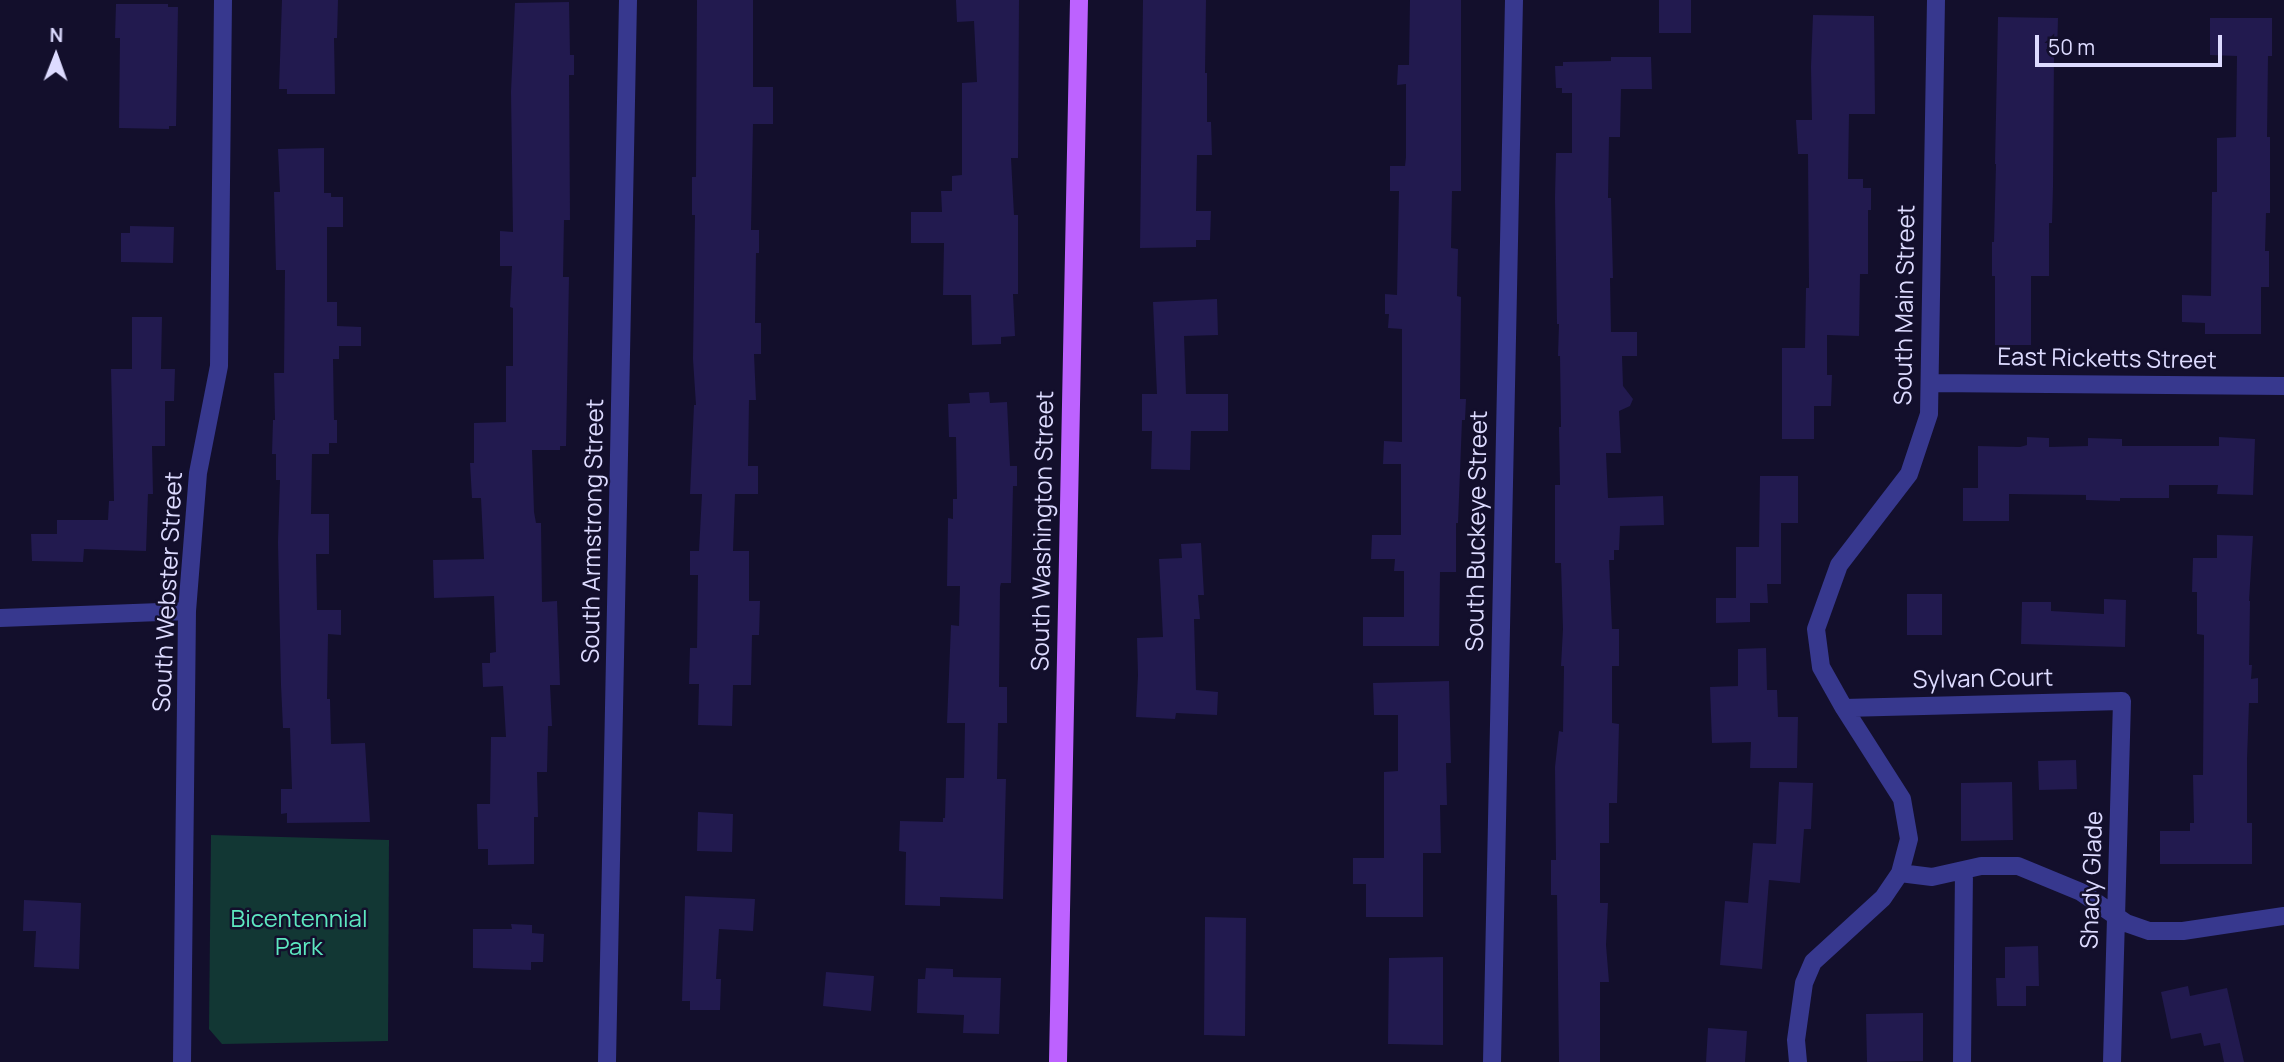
<!DOCTYPE html>
<style>
body{margin:0}
#map{position:relative;width:2284px;height:1062px;overflow:hidden;background:#130f2c;font-family:Manrope,sans-serif}
canvas{display:block}
.north{position:absolute;left:21px;top:21px;width:70px;height:70px;-webkit-text-stroke:5px #130f2c;paint-order:stroke;rotate:1deg;font-size:19px;font-weight:700;line-height:28px;text-align:center;color:#dddbff}
.north::after{content:'';display:block;margin:auto;width:24px;height:32px;background:#dddbff;clip-path:polygon(50% 0,100% 100%,50% 72%,0 100%)}
.scale{position:absolute;left:2035px;top:35px;width:187px;height:32px;box-sizing:border-box;border:4px solid #dddbff;border-top:0;padding-left:9px;font-size:21px;line-height:24px;white-space:nowrap;color:#dddbff;-webkit-text-stroke:5px #130f2c;paint-order:stroke}
</style>
<div id="map">
<canvas width="2284" height="1062"></canvas>
<div class="north">N</div>
<div class="scale">50 m</div>
</div>
<script>
const ctx = document.querySelector('canvas').getContext('2d');
ctx.lineJoin = 'round';
function fillPath(path, color) {
  ctx.fillStyle = color;
  ctx.fill(path, 'evenodd');
}
function shape(rows) {
  const path = new Path2D();
  for (const r of rows) {
    path.moveTo(r[0], r[1]);
    for (let i = 2; i < r.length; i += 2) path.lineTo(r[i], r[i + 1]);
  }
  return path;
}
function stroke(path, color, width, dash) {
  ctx.strokeStyle = color;
  ctx.lineWidth = width;
  ctx.lineCap = dash ? 'butt' : 'round';
  ctx.setLineDash(dash || []);
  ctx.stroke(path);
}
function write(font, color, halo, rows, align = 'center') {
  ctx.font = font + ' Manrope,sans-serif';
  ctx.lineWidth = 5;
  ctx.setLineDash([]);
  ctx.textBaseline = 'middle';
  ctx.strokeStyle = halo;
  ctx.fillStyle = color;
  for (const [text, x, y, turn = 0] of rows) {
    ctx.save();
    ctx.translate(x, y);
    ctx.rotate((+turn || 0) * Math.PI / 180);
    ctx.textAlign = isNaN(turn) ? turn : align;
    if (halo) ctx.strokeText(text, 0, 0);
    ctx.fillText(text, 0, 0);
    ctx.restore();
  }
}
fillPath(shape([
 [211,835,389,840,388,1041,222,1044,209,1029]
]), '#123734');
fillPath(shape([
 [282,0,338,0,337,38,334,38,335,94,287,94,287,89,279,89],
 [697,0,753,0,753,87,773,87,773,124,753,124,751,230,759,230,759,253,756,253,755,323,761,323,761,354,754,354,756,400,749,400,748,466,758,466,758,494,735,494,733,551,749,551,749,601,760,601,759,635,752,635,751,685,733,685,732,726,698,725,699,684,689,684,690,648,697,648,698,575,690,575,690,551,699,551,702,494,690,494,694,405,696,405,693,359,695,215,692,215,692,177,696,177],
 [956,0,1019,0,1018,158,1011,158,1014,215,1018,215,1018,294,1013,294,1015,336,1001,337,1001,344,972,345,971,295,943,295,944,243,911,243,911,212,942,212,941,191,952,191,952,176,962,175,962,83,977,82,974,21,957,22],
 [1143,0,1206,0,1205,73,1207,73,1207,122,1211,122,1212,155,1197,155,1196,211,1211,211,1210,240,1196,240,1196,247,1140,248],
 [1410,0,1461,0,1461,191,1452,191,1451,248,1458,249,1457,296,1461,297,1460,399,1466,399,1465,420,1462,420,1458,523,1456,523,1456,572,1440,572,1439,646,1363,646,1363,617,1404,617,1404,571,1394,571,1395,559,1371,559,1372,535,1401,535,1401,464,1383,464,1384,441,1402,442,1402,329,1388,328,1389,314,1385,314,1385,294,1397,295,1399,191,1390,191,1390,166,1405,166,1406,157,1406,84,1397,85,1398,65,1409,65],
 [1659,0,1691,0,1691,33,1659,33],
 [569,2,570,55,574,55,574,75,569,75,570,220,564,220,563,277,569,277,566,446,560,446,560,450,532,450,534,512,536,523,541,523,542,602,557,601,560,685,550,685,552,726,548,726,547,772,537,772,538,817,534,817,534,864,488,865,488,849,478,849,477,804,490,804,491,737,506,737,503,686,483,687,482,663,490,663,490,653,496,652,494,596,434,598,433,560,484,559,481,498,472,498,470,463,474,463,474,423,506,422,506,366,513,366,513,308,510,307,512,266,500,266,500,231,513,232,511,92,515,3],
 [116,4,168,4,168,7,178,7,176,126,169,126,169,129,119,128,120,38,115,38],
 [1813,15,1874,16,1875,114,1849,114,1848,179,1863,179,1863,188,1871,188,1871,210,1868,210,1868,274,1860,274,1859,336,1827,335,1827,375,1832,375,1831,406,1814,406,1814,439,1782,439,1782,348,1805,348,1806,288,1809,288,1808,154,1798,154,1796,120,1812,120,1811,67],
 [1998,17,2058,18,2057,55,2054,55,2053,187,2052,223,2049,223,2049,276,2031,276,2031,345,1995,345,1995,276,1992,276,1992,242,1994,242,1996,164,1995,164],
 [2210,18,2272,18,2272,56,2268,56,2267,137,2270,137,2270,213,2266,213,2265,251,2269,251,2269,287,2261,287,2261,334,2205,334,2205,323,2182,322,2182,295,2211,296,2212,192,2217,192,2217,138,2236,137,2237,56,2210,55],
 [1611,57,1651,57,1652,89,1621,89,1620,137,1609,137,1608,198,1611,198,1613,278,1610,278,1611,332,1637,332,1637,356,1622,356,1623,386,1633,399,1630,406,1619,411,1621,453,1606,453,1608,498,1663,496,1664,525,1620,526,1619,550,1614,550,1614,560,1609,560,1612,629,1619,629,1619,666,1612,666,1612,723,1619,724,1617,803,1609,803,1609,843,1600,843,1600,903,1608,903,1606,945,1609,982,1600,982,1600,1062,1559,1062,1557,895,1551,895,1551,860,1556,860,1555,767,1559,731,1563,732,1564,666,1561,666,1563,629,1561,563,1555,563,1555,485,1560,485,1559,427,1561,427,1560,356,1558,356,1559,324,1557,324,1555,198,1556,153,1572,153,1572,93,1562,93,1562,88,1556,88,1555,66,1563,66,1563,62,1611,61],
 [324,148,324,193,331,193,331,197,343,197,343,227,327,227,327,302,337,302,337,326,361,327,361,346,339,346,339,359,333,359,334,420,337,420,337,443,329,443,329,454,312,454,311,514,329,514,329,554,316,554,317,610,341,610,341,635,328,634,327,699,330,699,331,744,365,743,370,822,287,823,287,813,281,814,281,789,292,789,290,728,283,728,281,685,278,542,280,480,276,480,276,454,272,454,273,420,275,420,274,373,284,373,285,270,276,270,274,192,280,192,278,149],
 [130,226,174,227,173,263,121,262,121,233,130,233],
 [1217,299,1218,335,1184,336,1186,394,1228,394,1228,431,1191,431,1190,470,1151,469,1152,431,1142,431,1142,394,1157,394,1153,302],
 [132,317,162,317,161,369,175,369,174,401,165,401,165,446,152,446,153,494,148,494,146,551,84,549,83,562,32,561,31,534,57,534,57,520,108,520,109,501,114,501,111,369,132,369],
 [989,392,990,403,1007,402,1010,466,1017,466,1017,486,1013,486,1011,583,1001,583,1000,587,999,687,1007,687,1007,723,998,723,997,779,1006,779,1003,899,940,897,940,906,905,905,906,852,899,851,900,821,943,822,943,818,945,818,946,778,964,778,965,723,947,723,951,625,959,626,960,586,947,586,948,518,953,519,953,499,957,499,956,437,949,437,948,404,970,403,969,393],
 [2027,437,2049,438,2049,447,2088,446,2088,438,2122,439,2122,446,2219,446,2219,437,2255,439,2253,495,2217,494,2218,485,2169,485,2169,498,2120,498,2120,501,2086,500,2086,495,2009,494,2009,521,1963,521,1963,488,1978,488,1978,446,2020,447,2027,445],
 [1760,476,1798,476,1798,523,1781,523,1781,584,1767,584,1768,603,1750,603,1750,622,1716,623,1716,598,1736,598,1736,547,1759,547],
 [2217,535,2253,536,2249,601,2250,601,2249,665,2252,665,2251,679,2258,678,2258,703,2249,703,2247,759,2247,823,2252,823,2252,864,2160,864,2160,831,2190,831,2190,823,2194,823,2193,775,2203,775,2204,635,2197,634,2197,592,2192,592,2193,558,2217,558],
 [1201,543,1204,595,1198,595,1200,619,1194,619,1196,690,1218,692,1217,715,1176,713,1175,719,1136,717,1138,675,1137,638,1163,637,1159,559,1182,558,1181,544],
 [1907,594,1942,594,1942,635,1907,635],
 [2104,599,2126,600,2125,647,2021,644,2022,602,2051,602,2051,611,2104,614],
 [1766,648,1767,690,1777,690,1778,717,1798,717,1797,768,1750,768,1751,742,1712,743,1710,687,1738,686,1738,649],
 [1449,681,1451,763,1446,763,1447,805,1440,805,1441,853,1423,853,1423,917,1366,917,1366,884,1353,884,1353,858,1384,858,1384,772,1398,771,1398,715,1374,715,1373,683],
 [2076,760,2077,789,2039,790,2038,761],
 [1779,782,1813,783,1811,829,1804,829,1800,883,1769,880,1762,969,1720,965,1725,901,1748,903,1753,843,1776,844],
 [2012,782,2013,840,1961,841,1961,783],
 [698,812,733,814,732,852,697,851],
 [685,896,755,899,753,931,719,929,716,979,721,979,720,1010,690,1010,690,1001,682,1001],
 [24,900,81,903,79,969,34,967,36,931,23,931],
 [1205,917,1246,918,1245,1036,1204,1035],
 [511,924,532,925,532,933,544,934,543,962,531,962,531,970,473,968,473,929,512,929],
 [2038,946,2039,986,2026,986,2026,1006,1997,1006,1996,978,2005,978,2005,947],
 [1443,957,1443,1045,1388,1044,1389,958],
 [926,968,953,969,953,977,1001,978,999,1034,963,1033,964,1015,917,1013,918,979,925,979],
 [826,972,874,976,871,1011,823,1006],
 [2188,986,2190,996,2227,988,2244,1062,2224,1062,2220,1043,2204,1046,2201,1033,2171,1039,2161,992],
 [1923,1013,1923,1061,1867,1062,1866,1014],
 [1708,1028,1747,1031,1745,1062,1706,1062]
]), '#221a4f');
stroke(shape([
 [1930,383,2284,386],
 [0,618,187,611],
 [1844,708,2122,701,2112,1062],
 [1900,873,1932,877,1981,866,2018,866,2081,892,2126,923,2149,931,2183,931,2284,916],
 [182,1062,187,611,198,473,219,366,223,0],
 [607,1062,628,0],
 [1492,1062,1514,0],
 [1798,1062,1796,1040,1804,983,1813,962,1883,898,1900,873,1909,839,1902,799,1844,708,1821,667,1816,629,1839,565,1909,474,1929,414,1936,0],
 [1962,1062,1964,871]
]), '#37388e', 18);
stroke(shape([
 [1058,1062,1079,0]
]), '#bd62ff', 18);
write('24px', '#dddbff', '#130f2c', [
 ["South Main Street",1906,305,-89],
 ["East Ricketts Street",2107,360,1],
 ["South Armstrong Street",594,531,-89],
 ["South Washington Street",1044,531,-89],
 ["South Buckeye Street",1478,531,-89],
 ["South Webster Street",169,592,-87],
 ["Sylvan Court",1983,680,-1],
 ["Shady Glade",2093,880,-88]
]);
write('24px', '#5de8c0', '#130f2c', [
 ["Bicentennial",299,920],
 ["Park",299,948]
]);
</script>
